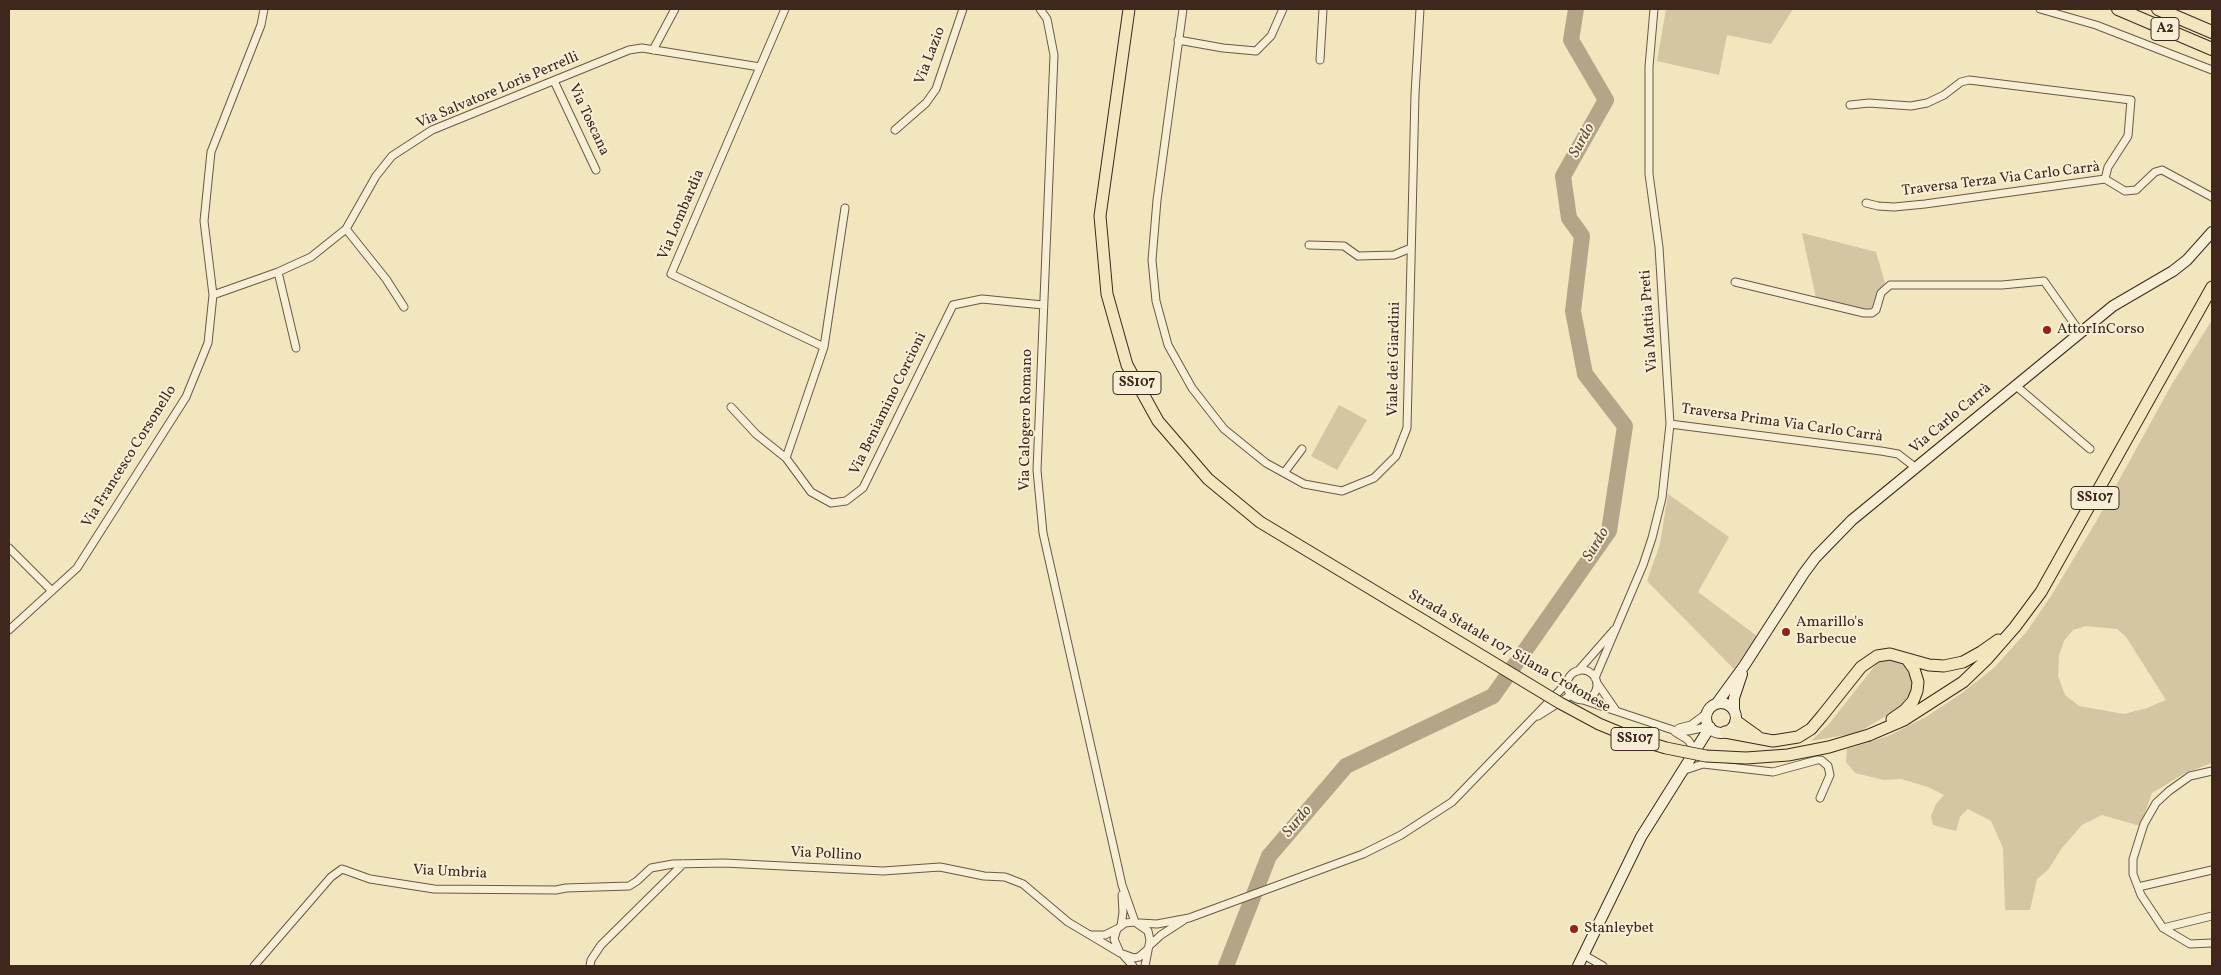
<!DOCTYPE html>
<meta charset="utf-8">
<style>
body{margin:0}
#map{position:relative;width:2221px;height:975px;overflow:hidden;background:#f2e6be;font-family:Vollkorn,serif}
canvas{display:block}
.frame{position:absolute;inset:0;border:10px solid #3f271e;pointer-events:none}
</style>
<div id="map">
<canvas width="2221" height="975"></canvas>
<div class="frame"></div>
</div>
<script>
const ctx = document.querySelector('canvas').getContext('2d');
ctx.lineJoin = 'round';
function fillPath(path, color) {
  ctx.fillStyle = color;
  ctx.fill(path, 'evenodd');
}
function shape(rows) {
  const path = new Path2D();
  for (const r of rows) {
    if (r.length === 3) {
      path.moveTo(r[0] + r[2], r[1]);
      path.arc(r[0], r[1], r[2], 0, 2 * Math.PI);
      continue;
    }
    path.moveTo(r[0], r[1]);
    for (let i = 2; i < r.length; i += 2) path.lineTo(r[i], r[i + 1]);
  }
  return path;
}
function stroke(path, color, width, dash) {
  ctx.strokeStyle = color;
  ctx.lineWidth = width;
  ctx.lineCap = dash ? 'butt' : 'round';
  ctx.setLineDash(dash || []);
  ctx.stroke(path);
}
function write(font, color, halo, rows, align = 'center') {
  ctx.font = font + ' Vollkorn,serif';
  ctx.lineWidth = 4;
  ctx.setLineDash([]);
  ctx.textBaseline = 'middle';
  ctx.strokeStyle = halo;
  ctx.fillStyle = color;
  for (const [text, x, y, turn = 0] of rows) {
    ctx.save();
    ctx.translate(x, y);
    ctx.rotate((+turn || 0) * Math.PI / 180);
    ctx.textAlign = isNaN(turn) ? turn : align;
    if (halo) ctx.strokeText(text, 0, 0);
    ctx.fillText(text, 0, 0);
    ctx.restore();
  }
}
fillPath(shape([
 [1666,9,1793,9,1771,44,1727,35,1719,75,1657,61],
 [1802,233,1876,252,1885,283,1878,293,1873,310,1867,311,1816,298],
 [2212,320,2212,763,2185,773,2152,793,2140,826,2102,815,2082,825,2062,848,2048,870,2037,879,2030,910,2005,910,2003,848,1991,821,1968,809,1960,817,1956,831,1933,825,1931,816,1936,804,1944,795,1928,787,1901,779,1884,780,1855,773,1846,762,1847,749,1888,736,1926,717,1962,693,1995,667,2027,631,2051,596,2096,522,2172,384],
 [2086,626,2117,629,2126,637,2166,700,2147,708,2124,714,2079,706,2065,695,2058,676,2059,655,2064,641,2073,630],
 [1339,405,1367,420,1337,470,1311,456],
 [1668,494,1729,537,1698,592,1757,636,1734,669,1647,581,1660,544],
 [1884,659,1898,661,1905,666,1913,682,1913,697,1903,706,1857,733,1811,741,1829,724,1877,663]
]), '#d4c6a3');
stroke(shape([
 [1226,966,1269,856,1346,766,1493,696,1609,531,1625,426,1585,374,1573,311,1582,236,1569,218,1563,176,1606,100,1571,40,1576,9]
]), '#b5a588', 16);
const minor = shape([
 [785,9,671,274,824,347],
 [1040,9,1047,19,1054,55,1037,470,1043,533,1122,885,1135,922],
 [1183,9,1157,200,1152,260,1156,301,1168,345,1192,388,1224,429,1266,463,1304,484,1342,491,1374,478,1396,456,1407,428,1415,94,1420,9],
 [2040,9,2096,25,2212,70],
 [1178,40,1223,48,1256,51,1271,36,1283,9],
 [653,50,675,9],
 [1320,60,1323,9],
 [554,81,596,170],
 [1850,105,1869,103,1911,106,1927,103,1944,95,1961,82,1969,80,2131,100,2128,136,2108,167,2105,179],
 [895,130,926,103,936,89,963,9],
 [1866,203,1878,206,1894,207,1925,204,2105,179,2125,191,2136,190,2155,172,2162,170,2212,197],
 [845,208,824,347,786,458,811,492,831,503,846,501,863,488,953,305,982,299,1043,305],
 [346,229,386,279,404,307],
 [1309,245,1344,246,1358,256,1394,255,1411,248],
 [278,272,296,348],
 [1735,282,1864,313,1872,313,1876,310,1881,293,1890,285,2002,285,2044,281,2080,332],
 [213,295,278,272,311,257,346,229,376,176,392,156,432,130,629,50,642,48,760,67],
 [2015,385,2090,449],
 [731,407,756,434,786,458],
 [1670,424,1881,451,1898,454,1916,468],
 [1284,473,1302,449],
 [9,548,52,591],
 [9,630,77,568,186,397,208,343,213,295,204,221,211,152,261,25,264,9],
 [1582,685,15],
 [1578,671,1614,630],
 [1595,678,1643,565,1652,538,1662,498,1670,424,1659,247,1649,174,1649,67,1654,9],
 [1597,683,1615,709],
 [1583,700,1673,730,1688,731,1702,728,1708,724],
 [1538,716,1571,695],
 [1679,728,1691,725,1707,713],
 [1675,732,1688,740,1695,750],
 [1682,771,1703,764,1773,772,1817,760,1821,760,1828,766,1830,775,1820,798],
 [2212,771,2190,776,2169,791,2156,803,2144,824,2133,859,2133,874,2141,895,2163,928,2190,944,2212,943],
 [2138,887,2212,870],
 [1140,923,1157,924,1189,918,1363,854,1401,835,1452,802,1567,683],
 [1121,926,1123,912,1122,895],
 [2163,928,2212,916],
 [1091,935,1105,935,1117,929],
 [1149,946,1161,935,1184,920],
 [1584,955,1603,966],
 [1124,956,1133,966],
 [254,966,331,877,342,869,370,879,434,889,556,890,566,888,629,886,637,881,651,868,673,864,724,863,883,871,940,867,984,876,1005,877,1023,884,1068,922,1120,953],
 [590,966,591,960,601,945,683,864],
 [1145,966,1150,940,1148,931,1135,922,1125,923,1117,929,1114,939,1120,953,1134,958,1139,957,1147,950]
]);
const secondary = shape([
 [1717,703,1744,666,1804,573,1816,557,1852,520,2113,306,2173,271,2187,260,2212,232],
 [1721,718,15],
 [1734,709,1734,698,1742,674],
 [1578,966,1641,837,1710,727]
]);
const trunk = shape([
 [1129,9,1100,216,1107,294,1127,365,1158,421,1208,479,1260,522,1426,622],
 [1892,719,1905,710,1913,701,1917,691,1918,682,1914,669,1907,659],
 [1736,721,1757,736],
 [1725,732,1773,741,1798,737,1811,729,1822,716,1861,667,1877,656,1890,654,1929,665,1944,666,1963,662,1981,652,1998,640],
 [1869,735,1904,720,1963,682,1987,659,2015,627,2041,592,2212,287]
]);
const motorway = shape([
 [2118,9,2212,49],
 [2158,9,2212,32]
]);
stroke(minor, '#6c5746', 9);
stroke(secondary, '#3f271e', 12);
stroke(trunk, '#3f271e', 13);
stroke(motorway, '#3f271e', 14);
stroke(minor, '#f7efd5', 7);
stroke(secondary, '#f7efd5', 10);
stroke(trunk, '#f2e6be', 11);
stroke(motorway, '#f2e6be', 12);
const trunkBridge = shape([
 [1426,622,1560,703,1599,724,1633,738,1666,748,1706,756,1746,758,1788,755,1829,747,1869,735]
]);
stroke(trunkBridge, '#3f271e', 13, []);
stroke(trunkBridge, '#f2e6be', 11);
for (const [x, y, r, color] of [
 [2047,330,5,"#8f2418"],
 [1786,632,5,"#8f2418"],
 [1574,929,5,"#8f2418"]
]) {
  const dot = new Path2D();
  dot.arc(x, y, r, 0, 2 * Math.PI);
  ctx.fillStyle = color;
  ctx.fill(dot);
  stroke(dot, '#f7efd5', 2);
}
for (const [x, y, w] of [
 [2165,29,28],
 [1137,383,48],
 [2095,498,48],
 [1635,739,48]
]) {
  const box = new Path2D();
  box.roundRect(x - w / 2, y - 11.5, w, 23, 4);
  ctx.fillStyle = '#f7efd5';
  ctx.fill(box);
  stroke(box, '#3f271e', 1);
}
write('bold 14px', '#3f271e', null, [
 ["A2",2165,29],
 ["SS107",1137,383],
 ["SS107",2095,498],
 ["SS107",1635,739]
]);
write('15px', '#3f271e', '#f7efd5', [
 ["Via Lazio",931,56,-69],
 ["Via Salvatore Loris Perrelli",498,91,-23],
 ["Via Toscana",588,120,65],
 ["Traversa Terza Via Carlo Carrà",2001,180,-7],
 ["Via Lombardia",682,215,-67],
 ["Via Mattia Preti",1650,321,-94],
 ["Viale dei Giardini",1395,359,-89],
 ["Via Beniamino Corcioni",889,404,-64],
 ["Via Carlo Carrà",1951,419,-40],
 ["Via Calogero Romano",1027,420,-89],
 ["Traversa Prima Via Carlo Carrà",1782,424,8],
 ["Via Francesco Corsonello",130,457,-58],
 ["Strada Statale 107 Silana Crotonese",1509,652,30],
 ["Via Pollino",826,855,3],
 ["Via Umbria",450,873,3]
]);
write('15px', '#3f271e', '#f7efd5', [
 ["AttorInCorso",2057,330],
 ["Amarillo's",1796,623],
 ["Barbecue",1796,640],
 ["Stanleybet",1584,929]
], 'left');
write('italic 16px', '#624d3e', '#f7efd5', [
 ["Surdo",1583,141,-61],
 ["Surdo",1597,545,-59],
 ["Surdo",1298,822,-50]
]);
</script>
